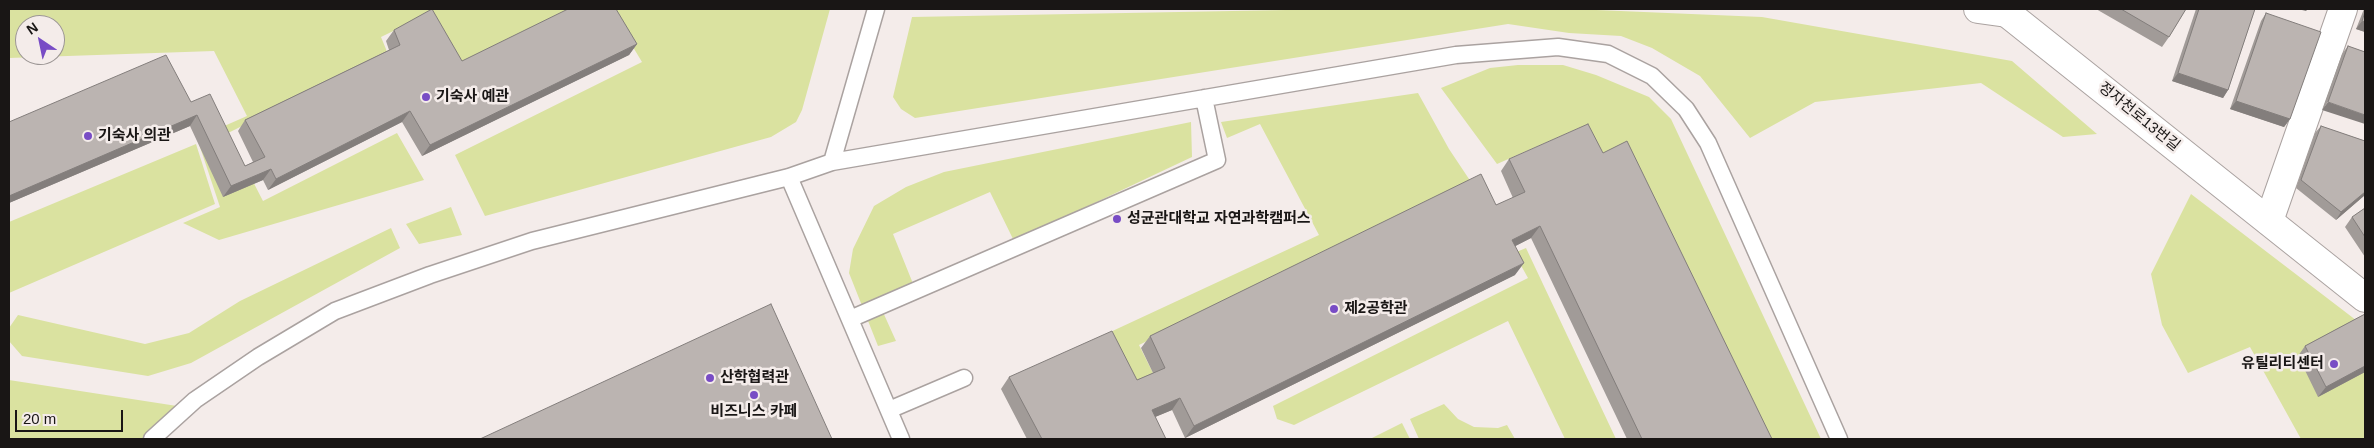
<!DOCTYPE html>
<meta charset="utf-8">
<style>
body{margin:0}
#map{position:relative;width:2374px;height:448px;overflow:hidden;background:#f4ecea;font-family:Helvetica,sans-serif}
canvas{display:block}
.frame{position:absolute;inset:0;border:10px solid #191615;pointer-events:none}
.north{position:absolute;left:15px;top:15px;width:50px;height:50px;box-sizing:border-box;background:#f4ecea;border:1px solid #9c9695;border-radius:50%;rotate:326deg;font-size:14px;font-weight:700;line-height:20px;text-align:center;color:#191615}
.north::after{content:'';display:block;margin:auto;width:18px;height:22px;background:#784cc5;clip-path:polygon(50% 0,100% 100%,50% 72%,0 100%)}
.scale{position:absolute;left:15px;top:410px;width:108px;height:22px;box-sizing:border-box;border:2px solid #191615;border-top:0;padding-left:6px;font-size:15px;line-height:18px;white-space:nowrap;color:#191615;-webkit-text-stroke:4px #f4ecea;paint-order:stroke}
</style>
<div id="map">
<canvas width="2374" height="448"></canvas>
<div class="frame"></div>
<div class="north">N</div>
<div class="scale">20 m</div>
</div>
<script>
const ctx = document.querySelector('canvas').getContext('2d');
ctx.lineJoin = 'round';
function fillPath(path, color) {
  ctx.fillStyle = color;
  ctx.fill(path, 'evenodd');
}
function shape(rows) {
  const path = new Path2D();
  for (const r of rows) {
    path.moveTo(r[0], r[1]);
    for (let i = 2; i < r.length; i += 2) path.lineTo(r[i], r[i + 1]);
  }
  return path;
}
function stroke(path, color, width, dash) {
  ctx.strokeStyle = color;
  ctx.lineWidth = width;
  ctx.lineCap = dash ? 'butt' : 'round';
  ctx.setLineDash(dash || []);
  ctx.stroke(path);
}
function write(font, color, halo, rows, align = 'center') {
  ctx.font = font + ' Helvetica,"Noto Sans KR",sans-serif';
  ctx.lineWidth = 5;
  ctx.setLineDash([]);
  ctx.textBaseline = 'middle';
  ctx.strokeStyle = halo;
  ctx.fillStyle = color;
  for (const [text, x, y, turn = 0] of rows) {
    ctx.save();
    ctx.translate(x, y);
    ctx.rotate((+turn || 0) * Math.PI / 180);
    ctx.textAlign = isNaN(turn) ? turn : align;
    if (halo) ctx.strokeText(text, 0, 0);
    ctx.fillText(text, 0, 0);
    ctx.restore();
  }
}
fillPath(shape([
 [9,9,572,9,455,67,426,15,381,37,388,54,228,133,263,201,397,133,424,180,219,240,183,223,220,207,197,138,247,116,214,51,9,58],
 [25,25,55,25,55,55,25,55],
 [610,9,830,9,802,110,796,122,771,137,485,216,455,155,642,62],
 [1339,9,1573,9,1762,17,2012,61,2097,134,2063,137,1981,83,1815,102,1750,138,1700,76,1652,48,1621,36,1569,33,1508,24,915,118,901,109,893,97,912,17],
 [1518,65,1563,65,1596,75,1649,97,1671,119,1821,439,1764,439,1593,160,1579,128,1497,164,1441,88,1490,68],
 [1418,93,1449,149,1471,182,1139,345,1155,377,1130,386,1106,334,1319,235,1260,124,1227,138,1221,122],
 [1191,122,1192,157,1014,241,990,192,893,234,918,296,882,310,896,341,878,346,849,273,853,249,874,206,906,187,944,172],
 [196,144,215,204,9,293,9,222],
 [2191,194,2365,327,2365,439,2301,439,2250,347,2188,373,2162,325,2151,274],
 [451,207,462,235,419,244,406,224],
 [391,228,400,248,191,363,148,376,22,356,9,341,9,328,18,315,145,344,189,333,240,301],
 [1526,248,1616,439,1565,439,1508,321,1294,425,1277,419,1273,406,1528,278,1514,253],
 [9,380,177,406,143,439,9,439],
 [1444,404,1458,419,1474,427,1498,428,1507,425,1515,439,1419,439,1410,419],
 [1402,423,1410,439,1370,439]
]), '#dae2a0');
const lane = shape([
 [832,162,876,9],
 [789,177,901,439],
 [850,319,1217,160,1204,98],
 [889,410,964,378],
 [152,439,195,400,258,357,335,311,430,275,532,241,789,177,832,162,1456,55,1558,47,1608,54,1652,76,1686,109,1708,143,1839,439]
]);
const street = shape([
 [1978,9,2007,13,2009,9],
 [2269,221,2343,9]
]);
const secondary = shape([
 [2007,13,2365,298]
]);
stroke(lane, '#aaa2a0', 19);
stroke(street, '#aaa2a0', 30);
stroke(secondary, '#aaa2a0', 30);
stroke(lane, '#fff', 16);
stroke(street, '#fff', 28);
stroke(secondary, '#fff', 28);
fillPath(shape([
 [2096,9,2186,9,2169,37,2162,47],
 [2196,9,2255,9,2228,90,2223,98,2172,81],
 [2364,9,2365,9,2365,32,2356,29],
 [2266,13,2290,119,2284,127,2230,109,2261,21],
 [394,30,462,61,637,44,629,55,422,156,402,122,268,190,263,180,223,197,190,126,9,203,9,122,191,102,245,166,253,162,238,131,245,120,389,50,386,41],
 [2348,46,2365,52,2322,110,2342,54],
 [2321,126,2365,141,2365,195,2336,220,2296,188,2315,133],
 [1603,153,1772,439,1627,439,1531,238,1515,246,1515,275,1185,438,1172,410,1155,417,1166,439,1027,439,1001,389,1009,377,1137,380,1153,373,1141,348,1150,336,1496,205,1513,198,1501,171,1509,159],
 [2365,208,2365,257,2345,227,2352,217],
 [2365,314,2365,372,2318,397,2298,356,2305,346]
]), '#a19b98');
fillPath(shape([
 [2298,9,2308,9,2306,11],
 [2362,21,2365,22,2365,32,2356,29],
 [637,44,629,55,422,156,430,145],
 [2178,73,2228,90,2223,98,2172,81],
 [2236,101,2290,119,2284,127,2230,109],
 [2328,102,2365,115,2365,124,2322,110],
 [410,111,402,122,268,190,276,179],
 [197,115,190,126,9,203,9,196],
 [271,169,263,180,223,197,231,186],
 [2365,192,2365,195,2336,220,2341,212],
 [1540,226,1531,238,1504,252,1512,240],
 [1524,263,1515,275,1185,438,1194,426],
 [2365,366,2365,372,2318,397,2326,387],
 [1180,398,1172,410,1143,422,1152,410]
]), '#837e7c');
const building = shape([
 [432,9,462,61,568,9,616,9,637,44,430,145,410,111,276,179,271,169,231,186,197,115,9,196,9,122,166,55,191,102,210,94,245,166,265,157,245,120,400,45,394,30,432,9],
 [2121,9,2186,9,2169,37,2121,9],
 [2199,9,2255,9,2228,90,2178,73,2199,9],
 [2365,12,2365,22,2362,21,2365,12],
 [2266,13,2321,32,2290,119,2236,101,2266,13],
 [2348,46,2365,52,2365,115,2328,102,2348,46],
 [1588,124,1603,153,1627,141,1772,439,1642,439,1540,226,1512,240,1524,263,1194,426,1180,398,1152,410,1166,439,1042,439,1009,377,1112,331,1137,380,1165,368,1150,336,1481,174,1496,205,1525,192,1509,159,1588,124],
 [2321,126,2365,141,2365,192,2341,212,2301,180,2321,126],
 [2365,208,2365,237,2352,217,2365,208],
 [771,304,832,439,480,439,771,304],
 [2365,314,2365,366,2326,387,2305,346,2365,314]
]);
fillPath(building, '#bbb4b1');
stroke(building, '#837e7c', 1);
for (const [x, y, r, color] of [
 [426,97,5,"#784cc5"],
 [88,136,5,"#784cc5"],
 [1117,219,5,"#784cc5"],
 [1334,309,5,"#784cc5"],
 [2334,364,5,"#784cc5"],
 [710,378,5,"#784cc5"],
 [754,395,5,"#784cc5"]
]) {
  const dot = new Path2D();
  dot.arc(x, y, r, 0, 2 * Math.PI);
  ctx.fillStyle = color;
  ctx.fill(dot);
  stroke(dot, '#f4ecea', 2);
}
write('bold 15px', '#191615', '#f4ecea', [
 ["기숙사 예관",436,97],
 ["기숙사 의관",98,136],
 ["성균관대학교 자연과학캠퍼스",1127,219],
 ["제2공학관",1344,309],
 ["유틸리티센터",2324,364,"right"],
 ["산학협력관",720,378],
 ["비즈니스 카페",754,412,"center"]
], 'left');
write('15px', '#191615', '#f4ecea', [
 ["정자천로13번길",2139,117,39]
]);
</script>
